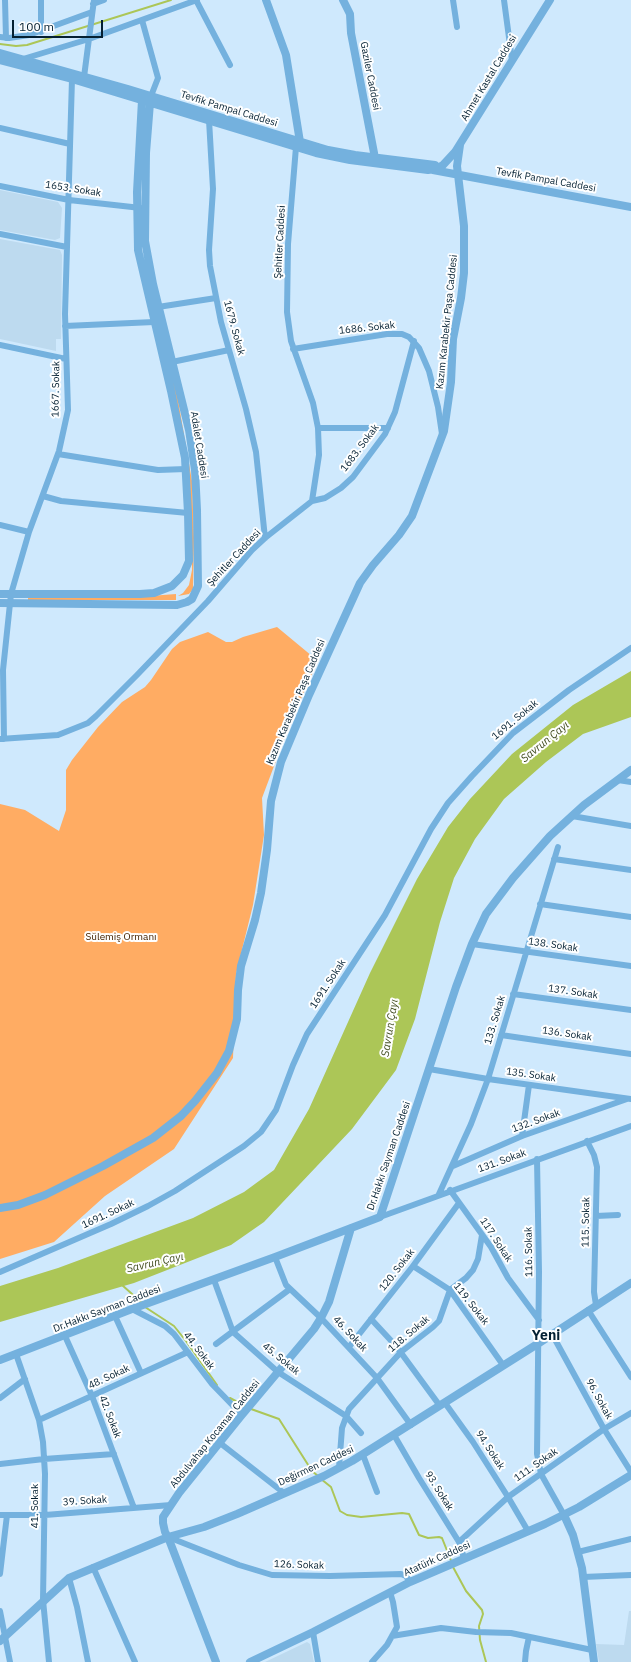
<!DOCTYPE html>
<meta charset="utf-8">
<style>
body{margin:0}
#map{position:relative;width:631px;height:1662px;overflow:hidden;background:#cfe9fd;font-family:"IBM Plex Sans",sans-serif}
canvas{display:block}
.scale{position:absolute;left:12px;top:20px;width:91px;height:18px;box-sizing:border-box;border:2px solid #042032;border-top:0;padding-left:5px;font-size:12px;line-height:14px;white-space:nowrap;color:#042032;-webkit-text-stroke:3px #fff;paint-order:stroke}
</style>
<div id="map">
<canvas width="631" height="1662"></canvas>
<div class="scale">100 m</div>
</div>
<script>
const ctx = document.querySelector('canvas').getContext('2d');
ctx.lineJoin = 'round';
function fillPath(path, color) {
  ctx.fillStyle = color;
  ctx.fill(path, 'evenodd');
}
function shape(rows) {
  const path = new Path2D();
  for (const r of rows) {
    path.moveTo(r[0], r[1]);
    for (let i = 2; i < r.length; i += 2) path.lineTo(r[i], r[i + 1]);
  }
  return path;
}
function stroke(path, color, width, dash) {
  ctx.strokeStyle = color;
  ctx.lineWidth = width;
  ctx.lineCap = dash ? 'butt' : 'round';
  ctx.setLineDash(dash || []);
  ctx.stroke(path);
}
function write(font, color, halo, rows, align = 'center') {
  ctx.font = font + ' "IBM Plex Sans",sans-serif';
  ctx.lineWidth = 4;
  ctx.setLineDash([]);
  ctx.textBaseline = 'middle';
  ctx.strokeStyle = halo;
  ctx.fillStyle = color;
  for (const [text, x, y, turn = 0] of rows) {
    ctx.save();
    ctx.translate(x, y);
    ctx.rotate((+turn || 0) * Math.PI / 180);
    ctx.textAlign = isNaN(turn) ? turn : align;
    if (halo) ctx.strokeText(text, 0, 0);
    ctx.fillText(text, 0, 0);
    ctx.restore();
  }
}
fillPath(shape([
 [0,190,58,202,62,208,60,238,55,240,0,230],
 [0,239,60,250,62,255,61,339,56,339,56,351,0,339],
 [629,1611,631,1611,631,1662,599,1662,596,1644,624,1645],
 [307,1642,310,1644,314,1662,265,1662]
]), '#bddaef');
fillPath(shape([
 [162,333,177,394,192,481,194,538,193,589,189,594,178,596,183,593,189,585,192,570,190,479,188,462],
 [176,594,176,600,28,600,28,598,124,598],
 [277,627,318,661,291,721,262,798,264,835,253,905,236,974,233,1058,174,1149,105,1196,54,1242,0,1259,0,804,25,810,59,831,66,810,66,770,72,760,98,727,122,702,145,687,151,680,172,649,180,642,208,632,226,642,232,642,243,637]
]), '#ffac63');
fillPath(shape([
 [631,671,631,717,583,734,546,762,504,799,475,839,454,878,440,922,415,1019,396,1070,352,1129,264,1222,231,1245,134,1283,0,1322,0,1286,58,1268,193,1218,244,1192,274,1170,309,1109,370,973,417,879,448,827,470,799,512,754,573,705]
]), '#acc657');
stroke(shape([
 [0,44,16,46,27,45,171,0],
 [122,1285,141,1302],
 [145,1307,174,1326,186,1341,217,1385],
 [230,1398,245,1406],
 [251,1409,279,1419,312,1471,318,1476],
 [321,1479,331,1487,340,1511,347,1515,361,1517,402,1513,409,1514,419,1535,428,1538,439,1537,442,1538,452,1563],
 [453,1567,466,1591,482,1610,483,1614,479,1626,480,1640,486,1662]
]), '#acc657', 2);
stroke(shape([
 [5,0,6,38],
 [41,0,41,32],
 [196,0,230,65],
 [453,0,457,27],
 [504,0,512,60],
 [93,4,104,0],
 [142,20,158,78,151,96],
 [0,37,9,38,29,35,92,12],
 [23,59,89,39,197,0],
 [84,77,94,0],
 [209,120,213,189,209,250,210,266,221,322,246,409,256,452,265,538],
 [0,128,70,144],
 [0,186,69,200,141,208],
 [0,234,67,247],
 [158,307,216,298],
 [65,326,154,322],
 [0,345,66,359],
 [293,349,387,334,402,334,409,337,419,348,429,371,438,407,442,434],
 [172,362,229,350],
 [318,428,388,428],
 [58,454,158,470,186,469],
 [43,496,61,501,188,513],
 [312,501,325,498,341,488,353,477,385,434,395,412,414,341],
 [0,525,29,532],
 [0,739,58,735,88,723,96,716,137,675,208,601,252,550,265,538,312,501,319,455,318,428,313,403,291,341,287,312,288,244,296,147],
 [4,739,3,670,11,594,29,532,59,451,68,410,65,314,72,79],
 [618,780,631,782],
 [572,816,631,826],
 [554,859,631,870],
 [540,904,631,917],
 [472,944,631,966],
 [513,994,631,1010],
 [501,1035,631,1054],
 [429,1069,488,1079,631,1099],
 [522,1136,529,1085],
 [587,1141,594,1155,597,1167,594,1292,596,1305],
 [537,1159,539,1272,537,1454,541,1474,564,1515],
 [453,1166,522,1136,627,1099],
 [450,1190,491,1247,508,1278,539,1320],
 [439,1194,471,1124,488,1079,558,847],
 [596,1216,618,1215],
 [380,1217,631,1126],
 [275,1257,286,1285,321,1318,377,1378,411,1425],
 [413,1266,450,1290,503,1365],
 [0,1272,111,1224,148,1206,175,1191,244,1146,261,1132,276,1110,293,1065,307,1034,385,915,431,829,448,803,472,776,513,733,569,690,631,648],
 [214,1280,233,1332,278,1372,346,1416,361,1433],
 [132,1309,165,1326,174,1334,212,1384,242,1415],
 [588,1310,631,1377],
 [115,1316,141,1373],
 [371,1319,396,1346,440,1406],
 [552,1334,604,1429,631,1472],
 [65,1336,92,1396,134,1508],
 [216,1344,290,1289],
 [349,1347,413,1266,459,1203],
 [16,1354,39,1420,43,1442,45,1474,43,1600,49,1662],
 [0,1398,25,1379],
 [445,1403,473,1442,508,1497,528,1531],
 [39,1420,188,1352],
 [394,1435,419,1478,459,1542,464,1558],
 [220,1443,284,1493],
 [363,1455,377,1492],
 [0,1464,44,1459,114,1454],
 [339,1468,342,1428,349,1409,401,1352,433,1327,439,1321,450,1290,466,1278,473,1270,478,1259,482,1235],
 [0,1515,45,1515,171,1505],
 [168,1537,239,1565,272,1575,330,1576,401,1574,406,1576,410,1582],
 [459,1542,508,1497,604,1429,631,1413],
 [578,1552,631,1539],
 [93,1567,135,1662],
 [0,1574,7,1515],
 [583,1577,631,1575],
 [69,1578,77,1607,88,1662],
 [0,1611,10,1662],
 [313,1632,318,1662],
 [392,1636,441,1628,476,1632,511,1633,592,1650],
 [372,1662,387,1645,397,1627,393,1602,390,1592],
 [525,1662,526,1651,529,1637]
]), '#74b1de', 6);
stroke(shape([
 [266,0,286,55,300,142],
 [343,0,350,14,351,33,375,158],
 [0,53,128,89,328,150,355,155,435,165],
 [0,60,72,79,316,153,350,160,428,170,438,168,443,165,455,152,550,0],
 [433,170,631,207],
 [0,594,140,594,154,593,172,586,183,575,189,561,188,513,185,458,171,391,138,250,137,192,142,100],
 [0,603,177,605,187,602,192,599,198,586,197,510,195,470,189,430,153,284,145,241,146,153,150,103],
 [0,1208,18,1205,45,1195,103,1166,153,1138,181,1116,195,1101,217,1073,229,1051,237,1019,238,990,241,966,255,920,261,893,267,850,271,801,281,762,309,695,360,583,373,565,399,535,412,516,444,431,451,382,453,339,461,298,464,273,464,226,457,166,460,145],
 [0,1360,132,1309,275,1257,380,1217,456,987,472,944,486,914,513,878,550,836,584,805,631,770],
 [564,1515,573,1535,582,1568,594,1662],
 [0,1641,69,1578,168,1537,204,1527,237,1514,324,1476,352,1461,539,1343,631,1283],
 [216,1662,168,1537,165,1532,163,1523,163,1517,179,1493,241,1416,314,1329,321,1318,329,1302,351,1228],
 [250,1662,313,1632,410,1582,545,1524,579,1507,631,1475]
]), '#74b1de', 8);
write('10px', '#042032', '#fff', [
 ["Gaziler Caddesi",370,76,79],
 ["Ahmet Kastal Caddesi",489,78,-59],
 ["Tevfik Pampal Caddesi",229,109,17],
 ["Tevfik Pampal Caddesi",546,180,10],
 ["1653. Sokak",73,189,9],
 ["Şehitler Caddesi",280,242,-87],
 ["Kazım Karabekir Paşa Caddesi",447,322,-84],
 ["1679. Sokak",234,328,75],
 ["1686. Sokak",367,328,-6],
 ["1667. Sokak",56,389,-89],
 ["Adalet Caddesi",199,445,81],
 ["1683. Sokak",360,448,-53],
 ["Şehitler Caddesi",234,558,-47],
 ["Kazım Karabekir Paşa Caddesi",296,702,-67],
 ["1691. Sokak",515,720,-40],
 ["138. Sokak",553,945,8],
 ["1691. Sokak",328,984,-57],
 ["137. Sokak",573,992,8],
 ["133. Sokak",495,1020,-73],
 ["136. Sokak",567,1034,8],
 ["135. Sokak",531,1075,8],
 ["132. Sokak",536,1121,-20],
 ["Dr.Hakkı Sayman Caddesi",389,1156,-71],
 ["131. Sokak",502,1161,-20],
 ["1691. Sokak",108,1214,-25],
 ["115. Sokak",586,1222,-89],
 ["117. Sokak",496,1240,57],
 ["116. Sokak",529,1252,-91],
 ["120. Sokak",397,1270,-52],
 ["119. Sokak",471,1304,52],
 ["Dr.Hakkı Sayman Caddesi",107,1309,-21],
 ["46. Sokak",350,1334,47],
 ["118. Sokak",409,1334,-40],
 ["44. Sokak",199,1351,53],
 ["45. Sokak",281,1359,39],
 ["48. Sokak",109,1377,-25],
 ["96. Sokak",599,1399,61],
 ["42. Sokak",110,1417,69],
 ["Abdulvahap Kocaman Caddesi",215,1434,-51],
 ["94. Sokak",490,1450,57],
 ["111. Sokak",536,1465,-35],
 ["Değirmen Caddesi",316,1466,-25],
 ["93. Sokak",439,1491,58],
 ["39. Sokak",85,1501,-4],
 ["41. Sokak",35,1506,-90],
 ["Atatürk Caddesi",437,1559,-24],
 ["126. Sokak",299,1565,2]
]);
write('10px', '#422100', '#fff', [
 ["Sülemiş Ormanı",121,937]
]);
write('italic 11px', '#3f4a1d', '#fff', [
 ["Savrun Çayı",545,742,-39],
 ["Savrun Çayı",390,1028,-81],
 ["Savrun Çayı",155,1263,-13]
]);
write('bold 14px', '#042032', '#fff', [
 ["Yeni",546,1336]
]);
</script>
